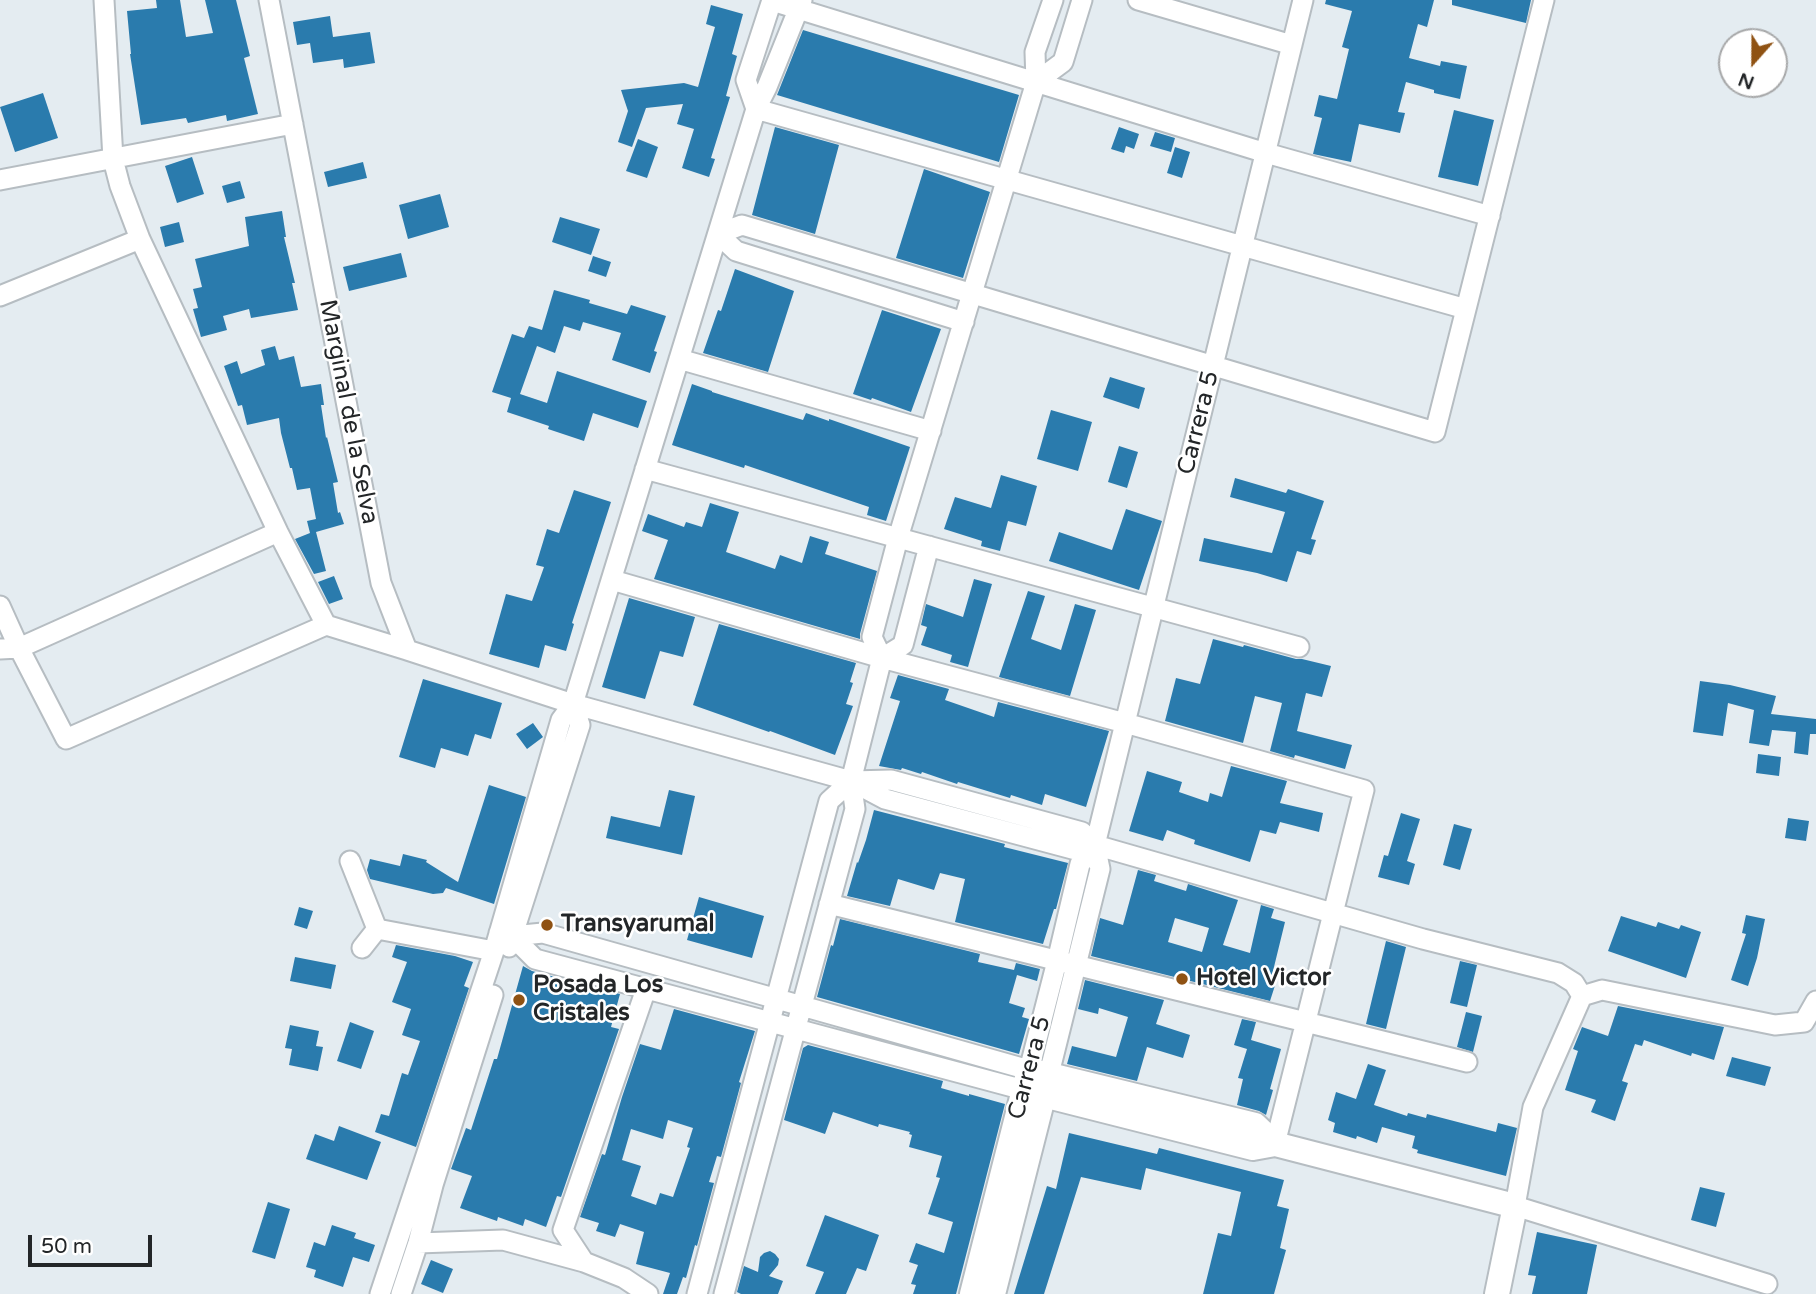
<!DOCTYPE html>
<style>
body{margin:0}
#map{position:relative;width:1816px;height:1294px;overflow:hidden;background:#e4ecf1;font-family:"Varela Round",sans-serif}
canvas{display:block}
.north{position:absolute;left:1718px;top:28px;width:70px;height:70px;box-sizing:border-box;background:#fff;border:2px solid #a7a8a9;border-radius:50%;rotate:201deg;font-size:19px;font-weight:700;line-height:28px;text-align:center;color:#232628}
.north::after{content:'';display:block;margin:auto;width:24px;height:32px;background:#8f5213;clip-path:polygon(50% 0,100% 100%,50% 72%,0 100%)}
.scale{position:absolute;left:28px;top:1235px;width:124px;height:32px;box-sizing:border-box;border:4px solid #232628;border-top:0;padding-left:9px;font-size:21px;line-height:24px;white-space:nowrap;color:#232628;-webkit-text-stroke:5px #fff;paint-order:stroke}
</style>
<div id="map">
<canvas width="1816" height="1294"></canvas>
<div class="north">N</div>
<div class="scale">50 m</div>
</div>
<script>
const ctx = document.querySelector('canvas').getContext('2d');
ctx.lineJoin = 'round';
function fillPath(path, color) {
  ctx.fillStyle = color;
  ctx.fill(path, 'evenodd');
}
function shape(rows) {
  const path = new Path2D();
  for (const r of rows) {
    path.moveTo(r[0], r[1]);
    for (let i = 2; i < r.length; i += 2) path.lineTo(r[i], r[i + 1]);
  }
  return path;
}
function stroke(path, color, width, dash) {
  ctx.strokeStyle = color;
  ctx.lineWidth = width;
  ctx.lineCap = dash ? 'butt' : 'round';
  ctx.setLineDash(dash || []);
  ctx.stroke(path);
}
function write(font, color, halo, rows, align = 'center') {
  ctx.font = font + ' "Varela Round",sans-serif';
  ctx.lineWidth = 5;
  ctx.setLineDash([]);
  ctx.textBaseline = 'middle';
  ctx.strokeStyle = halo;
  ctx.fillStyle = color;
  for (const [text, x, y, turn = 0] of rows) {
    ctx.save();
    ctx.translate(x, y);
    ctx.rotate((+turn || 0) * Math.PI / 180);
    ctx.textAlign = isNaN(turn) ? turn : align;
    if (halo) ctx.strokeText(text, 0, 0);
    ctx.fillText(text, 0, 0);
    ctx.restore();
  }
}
fillPath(shape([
 [156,0,180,0,186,37,213,33,205,0,236,0,250,56,244,58,258,114,227,121,226,115,188,123,186,118,141,125,130,54,131,54,127,11,157,8],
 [1326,0,1434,0,1427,27,1418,24,1409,58,1440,66,1441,61,1467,66,1460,99,1434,93,1434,90,1406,82,1398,112,1405,113,1400,133,1359,124,1351,162,1313,154,1322,118,1314,116,1319,95,1337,99,1349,49,1342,47,1352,11,1325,4],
 [1452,0,1531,0,1526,23,1452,5],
 [711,5,743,14,732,54,737,56,726,96,730,97,711,158,715,159,709,177,682,168,694,129,677,124,683,104,646,108,632,147,618,142,628,111,621,90,684,83,698,87,715,27,706,24],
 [330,16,333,37,370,32,375,63,344,68,343,59,313,63,310,43,297,45,293,22],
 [803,30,1019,95,999,162,777,95],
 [43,93,58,138,15,152,0,107],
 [1454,110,1494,120,1478,186,1438,177],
 [775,127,839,145,815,234,752,215],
 [1119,127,1139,134,1134,149,1126,146,1124,153,1111,149],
 [1155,132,1175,138,1171,152,1150,146],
 [638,139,658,147,647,178,626,171],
 [1175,147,1190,152,1182,178,1167,173],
 [192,157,204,194,177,203,165,166],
 [363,162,367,178,328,187,324,172],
 [924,169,990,192,963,278,896,258],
 [240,181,245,198,227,203,222,186],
 [440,194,449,227,408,239,399,205],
 [282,211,286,237,284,237,295,283,292,283,298,310,251,318,249,309,223,316,227,330,201,337,193,309,198,308,193,289,202,287,195,259,249,246,245,217],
 [560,217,600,229,591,255,552,242],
 [179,222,184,242,165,247,160,227],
 [401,253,407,277,349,291,343,267],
 [593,256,611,262,606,277,588,271],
 [735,269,794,291,768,372,703,353,718,310,721,311],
 [554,290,590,300,589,303,627,314,631,305,666,316,654,351,657,352,650,373,612,360,621,333,583,322,580,331,564,326,555,353,537,346,520,394,547,403,557,371,647,401,638,428,593,413,584,441,548,429,549,426,507,412,511,398,492,392,512,334,524,338,529,326,542,330],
 [882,310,941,329,911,412,872,398,871,400,853,394],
 [275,346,279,360,294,356,301,387,321,384,324,405,321,405,326,438,327,437,338,482,333,483,338,513,340,512,344,524,316,532,326,571,314,574,295,539,310,533,307,521,316,519,310,488,297,490,292,468,290,468,281,433,279,418,247,425,242,405,238,406,224,366,237,361,241,374,265,365,261,350],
 [1110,377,1145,388,1139,409,1103,397],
 [692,384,712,391,712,392,803,420,806,413,829,421,829,419,910,447,886,521,867,515,869,507,745,465,744,468,672,445],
 [1051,410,1092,422,1078,471,1037,459],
 [1119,446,1138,452,1127,488,1108,482],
 [1001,475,1037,486,1026,526,1008,521,1000,551,981,546,982,541,944,529,955,497,991,508],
 [1235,478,1286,493,1288,489,1324,501,1311,539,1316,540,1311,555,1297,551,1287,582,1257,573,1199,561,1204,538,1272,553,1285,512,1230,497],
 [574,490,611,502,572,623,574,624,566,651,545,645,539,668,489,654,506,594,532,601,544,567,536,565,547,529,559,533],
 [710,503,739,512,726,552,775,569,780,555,802,563,810,536,829,542,825,554,877,571,860,634,860,639,654,579,668,540,642,531,648,514,684,527,686,522,702,527],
 [1126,509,1162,521,1139,590,1049,561,1059,532,1112,550],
 [334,576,343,599,329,604,318,582],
 [974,579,992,584,968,667,950,662,952,655,921,645,927,627,921,625,926,604,963,617],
 [1028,591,1045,596,1031,639,1061,650,1075,604,1096,610,1070,696,999,677],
 [629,598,695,617,683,657,660,651,645,699,602,687],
 [719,624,856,663,850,682,853,683,846,704,853,706,835,755,770,731,769,732,693,705],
 [1213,639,1243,647,1244,645,1296,659,1302,659,1331,666,1322,697,1306,693,1297,731,1352,745,1345,769,1295,755,1294,758,1270,751,1282,703,1255,696,1243,743,1165,721,1176,678,1200,684],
 [898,675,949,689,945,700,994,717,998,702,1109,731,1086,807,1045,794,1042,805,1011,795,1010,798,958,782,957,784,922,772,921,774,902,768,901,770,879,766,900,701,890,698],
 [423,679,502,703,491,739,475,734,468,756,441,748,435,768,399,757],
 [1700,681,1730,685,1776,696,1771,714,1816,719,1816,734,1810,734,1808,755,1794,753,1796,732,1772,730,1769,746,1749,743,1754,710,1728,703,1723,736,1693,732],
 [533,723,543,737,527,749,516,734],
 [1758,754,1781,757,1779,776,1756,773],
 [1231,766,1287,781,1280,803,1323,813,1319,832,1280,822,1276,834,1260,830,1250,862,1194,844,1195,840,1167,830,1163,841,1129,831,1147,771,1182,782,1179,792,1208,802,1210,793,1222,797],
 [489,785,526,797,494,904,446,888,443,893,433,894,370,879,367,870,370,859,400,866,403,854,427,860,426,862,458,882],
 [669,790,695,796,682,855,606,838,611,816,660,827],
 [874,810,1005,844,1004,847,1068,863,1056,909,1054,909,1043,944,955,922,965,879,940,873,934,890,898,879,890,906,847,896,857,862,858,863,866,840],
 [1401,813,1420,819,1407,861,1415,864,1409,885,1378,877,1384,855,1388,856],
 [1788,818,1809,821,1806,841,1785,838],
 [1454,824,1472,829,1460,870,1443,865],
 [1138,870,1156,875,1154,881,1186,891,1188,884,1238,900,1223,945,1250,953,1261,905,1274,909,1271,918,1285,922,1273,971,1279,973,1270,1001,1091,956,1100,918,1123,925],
 [1175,918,1209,928,1202,952,1168,942],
 [699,897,764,916,752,958,687,940],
 [299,907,313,911,307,929,294,925],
 [1746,915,1765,919,1757,958,1748,986,1731,980,1746,934,1742,933],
 [1621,916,1656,927,1658,922,1679,929,1681,925,1701,932,1686,978,1608,951],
 [840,919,980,954,978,962,1014,970,1016,963,1040,969,1037,981,1017,975,1009,1003,1025,1008,1022,1017,1029,1019,1019,1054,817,997,831,945,833,946],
 [1386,941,1406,947,1386,1029,1366,1024],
 [396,945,455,956,473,962,464,986,469,988,416,1147,375,1132,381,1114,389,1116,402,1073,408,1075,420,1041,402,1035,411,1009,392,1002,407,962,392,957],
 [295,957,336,965,331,989,290,981],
 [1460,961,1477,965,1467,1007,1450,1003],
 [523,966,532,971,620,994,611,1027,619,1029,561,1197,557,1196,546,1227,525,1219,523,1226,498,1217,497,1221,460,1208,472,1176,451,1169,466,1128,471,1130,494,1059,497,1059],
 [1085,980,1164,1000,1156,1024,1190,1035,1183,1058,1147,1047,1137,1081,1067,1064,1072,1046,1116,1057,1128,1017,1099,1008,1098,1014,1078,1009],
 [1618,1006,1724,1027,1714,1060,1692,1053,1691,1056,1644,1040,1642,1046,1635,1044,1622,1081,1628,1083,1615,1121,1591,1112,1596,1100,1565,1090,1578,1051,1573,1049,1582,1027,1608,1036],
 [674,1009,755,1031,739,1082,741,1083,721,1157,717,1156,709,1182,714,1183,697,1246,695,1245,686,1278,683,1277,677,1294,663,1294,670,1273,636,1264,644,1232,620,1224,615,1237,596,1231,599,1223,580,1217,602,1154,605,1155,622,1097,640,1044,661,1050],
 [668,1120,693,1128,687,1147,690,1148,673,1197,660,1193,656,1205,631,1196,641,1166,622,1160,631,1129,663,1139],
 [1466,1012,1482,1016,1473,1052,1457,1047],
 [1242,1019,1256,1022,1251,1040,1281,1049,1270,1089,1273,1090,1266,1115,1259,1111,1237,1105,1243,1079,1238,1078,1247,1049,1234,1045],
 [350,1022,374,1031,361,1069,337,1061],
 [290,1025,319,1031,316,1046,323,1047,318,1071,289,1065,292,1049,285,1048],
 [808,1045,943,1081,941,1088,969,1096,969,1094,1005,1104,956,1294,913,1294,916,1285,911,1284,918,1265,909,1262,916,1243,944,1253,953,1222,928,1214,940,1178,936,1177,942,1156,909,1147,912,1135,909,1134,910,1132,879,1124,878,1127,833,1112,825,1134,784,1120,803,1048],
 [1732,1057,1771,1067,1765,1086,1726,1076],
 [1368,1064,1386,1070,1374,1105,1407,1116,1408,1113,1426,1118,1427,1114,1496,1132,1498,1123,1517,1128,1506,1176,1417,1153,1418,1150,1412,1148,1415,1136,1382,1127,1377,1143,1357,1136,1356,1139,1333,1132,1335,1123,1328,1120,1336,1092,1356,1099],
 [339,1126,381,1142,367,1180,306,1159,315,1134,334,1141],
 [1069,1133,1157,1154,1159,1148,1284,1180,1277,1206,1289,1209,1280,1248,1286,1250,1274,1294,1203,1294,1218,1233,1231,1236,1241,1192,1146,1168,1141,1190,1081,1177,1044,1294,1014,1294,1047,1186,1056,1189],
 [1700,1187,1725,1193,1716,1227,1691,1220],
 [268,1202,290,1209,275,1259,252,1252],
 [825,1215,879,1235,866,1271,857,1268,846,1294,815,1294,824,1272,806,1266],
 [332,1225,356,1233,354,1238,375,1245,369,1262,353,1257,343,1287,314,1277,316,1270,306,1267,314,1242,325,1246],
 [1537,1232,1597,1245,1587,1294,1532,1294,1536,1276,1528,1275],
 [770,1251,775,1254,779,1259,778,1265,769,1276,783,1281,778,1294,741,1294,737,1292,744,1266,758,1272,760,1257,764,1253],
 [431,1260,453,1269,443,1293,421,1284]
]), '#2a7bad');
const minor = shape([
 [104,0,113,159,120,186,140,239,278,532,326,625,407,650],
 [269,0,381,583,407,650,573,704,851,781,885,799,1076,850,1095,845],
 [772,0,746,80,756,109,767,87,802,0],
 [1053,0,1035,52,1036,82,1063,62,1082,0],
 [1138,0,1292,45],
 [772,1,1266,153,1490,216],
 [0,180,293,124],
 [0,296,140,239],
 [964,322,736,251,718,234,742,225,1435,432,1544,0],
 [679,359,931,431],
 [645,469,1299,647],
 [929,546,903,645,882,658,872,637,898,538,1036,82],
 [612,580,882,658,1125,723,1364,790,1275,1144],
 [0,606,19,648,66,739,326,625],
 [0,649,19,648,278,532],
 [350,861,377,929],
 [829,904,1467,1062],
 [499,933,512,936,543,933,1029,1070,1057,961,1080,864,1095,845,1303,0],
 [512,936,535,959,1024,1090],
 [509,947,580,725,573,704],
 [362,948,377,929,494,951],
 [1049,1074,1100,869,1095,845],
 [418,1243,503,1240,584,1262,624,1278,648,1294],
 [584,1262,563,1230,646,989],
 [1767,1284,1515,1206,1533,1107,1582,996,1602,990,1775,1025,1804,1022,1816,1001],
 [380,1294,494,951,561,720,573,704,756,109,1466,309],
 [401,1294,418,1243,433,1185,493,995],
 [697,1294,829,801,851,781,891,780,1082,832,1095,845,1423,939,1558,973,1574,983,1582,996],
 [724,1294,855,809,851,781,882,658]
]);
const major = shape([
 [1024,1090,1253,1148,1275,1144,1515,1206,1497,1294],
 [972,1294,1029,1070,1255,1125,1275,1144],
 [993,1294,1048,1078]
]);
stroke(minor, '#b6bdc2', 23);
stroke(major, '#b6bdc2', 28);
stroke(minor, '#fff', 19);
stroke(major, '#fff', 24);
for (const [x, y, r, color] of [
 [547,925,7,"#8f5213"],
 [1182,979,7,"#8f5213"],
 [519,1000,7,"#8f5213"]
]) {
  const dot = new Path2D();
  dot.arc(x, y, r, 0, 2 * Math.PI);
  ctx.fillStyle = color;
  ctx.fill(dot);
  stroke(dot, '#fff', 2.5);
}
write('24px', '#232628', '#fff', [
 ["Marginal de la Selva",348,412,79],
 ["Carrera 5",1199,423,-76],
 ["Carrera 5",1030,1068,-75]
]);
write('bold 24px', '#232628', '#fff', [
 ["Transyarumal",561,925],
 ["Hotel Victor",1196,979],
 ["Posada Los",533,986],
 ["Cristales",533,1014]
], 'left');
</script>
